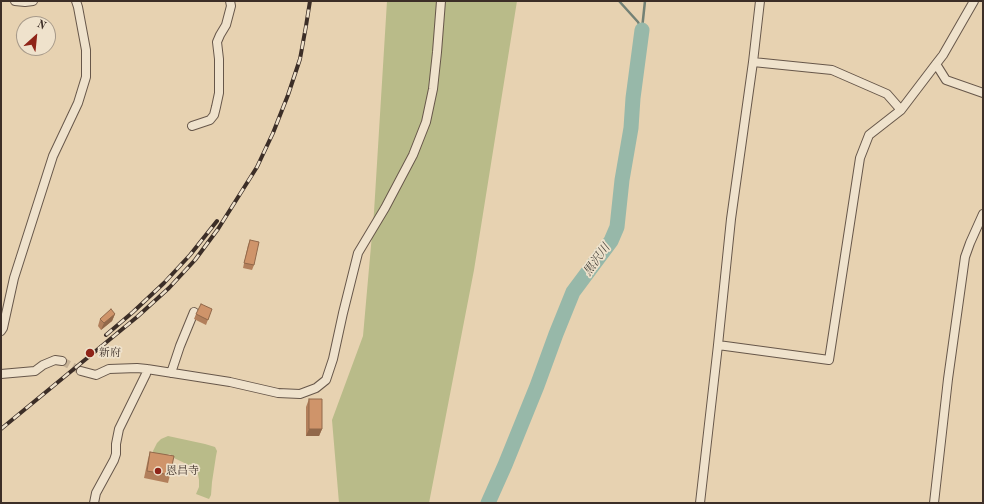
<!DOCTYPE html>
<meta charset="utf-8">
<style>
body{margin:0}
#map{position:relative;width:984px;height:504px;overflow:hidden;background:#e7d2b1;font-family:"Old Standard TT",serif}
canvas{display:block}
.frame{position:absolute;inset:0;border:2px solid #3c2e27;pointer-events:none}
.north{position:absolute;left:16px;top:16px;width:40px;height:40px;box-sizing:border-box;background:#efe2cc;border:1px solid #a79a8a;border-radius:50%;rotate:27deg;font-size:11px;font-weight:700;line-height:16px;text-align:center;color:#3c2e27}
.north::after{content:'';display:block;margin:auto;width:14px;height:18px;background:#8f2418;clip-path:polygon(50% 0,100% 100%,50% 72%,0 100%)}
</style>
<div id="map">
<canvas width="984" height="504"></canvas>
<div class="frame"></div>
<div class="north">N</div>
</div>
<script>
const ctx = document.querySelector('canvas').getContext('2d');
ctx.lineJoin = 'round';
function fillPath(path, color) {
  ctx.fillStyle = color;
  ctx.fill(path, 'evenodd');
}
function shape(rows) {
  const path = new Path2D();
  for (const r of rows) {
    path.moveTo(r[0], r[1]);
    for (let i = 2; i < r.length; i += 2) path.lineTo(r[i], r[i + 1]);
  }
  return path;
}
function stroke(path, color, width, dash) {
  ctx.strokeStyle = color;
  ctx.lineWidth = width;
  ctx.lineCap = dash ? 'butt' : 'round';
  ctx.setLineDash(dash || []);
  ctx.stroke(path);
}
function write(font, color, halo, rows, align = 'center') {
  ctx.font = font + ' "Old Standard TT","Noto Serif JP",serif';
  ctx.lineWidth = 3.5;
  ctx.setLineDash([]);
  ctx.textBaseline = 'middle';
  ctx.strokeStyle = halo;
  ctx.fillStyle = color;
  for (const [text, x, y, turn = 0] of rows) {
    ctx.save();
    ctx.translate(x, y);
    ctx.rotate((+turn || 0) * Math.PI / 180);
    ctx.textAlign = isNaN(turn) ? turn : align;
    if (halo) ctx.strokeText(text, 0, 0);
    ctx.fillText(text, 0, 0);
    ctx.restore();
  }
}
fillPath(shape([
 [387,1,517,1,474,270,429,503,339,503,332,420,363,336,374,212],
 [168,436,205,444,215,447,217,451,216,456,212,482,211,495,209,499,196,494,199,487,199,480,197,469,174,458,170,454,160,457,154,455,153,451,157,443,161,439]
]), '#b9bb89');
stroke(shape([
 [619,1,638,22,642,30],
 [642,29,645,1]
]), '#738175', 2.5);
stroke(shape([
 [488,503,505,465,537,386,556,334,573,292,611,241,617,227,622,180,631,128,633,98,642,30]
]), '#97b8a9', 15);
stroke(shape([
 [62,361,81,371]
]), '#c5b195', 8, [8, 4]);
const minor = shape([
 [15,1,25,2,33,1],
 [753,62,832,70,887,94,901,110],
 [936,64,946,80,983,93],
 [192,126,210,120,214,115,216,107,219,93,219,59,217,42,220,35,226,25,231,6,230,1],
 [1,331,3,328,14,278,53,156,78,103,86,77,86,50,78,7,76,1],
 [718,345,829,360,860,158,869,135,901,110,936,64,943,55,974,1],
 [81,371,96,375,109,369,137,368,147,369,230,382,278,393,300,394,316,388,326,380,333,359,343,313,358,253,385,208,413,155,426,122,433,89,437,52,441,1],
 [171,373,180,346,194,312],
 [1,374,35,371,43,365,55,360,62,361],
 [94,503,96,493,114,460,116,454,116,444,119,429,146,374,147,369],
 [700,503,718,345,731,219,753,62,760,1],
 [934,503,948,379,965,257,970,243,983,214]
]);
stroke(minor, '#67574a', 10);
stroke(minor, '#efe2cc', 8);
const rail = shape([
 [106,335,133,312,164,283,190,255,217,221],
 [1,429,137,317,169,288,195,260,218,229,257,167,273,133,288,95,300,59,306,26,310,1]
]);
stroke(rail, '#3c2e27', 4);
stroke(rail, '#efe2cc', 2.5, [8]);
fillPath(shape([
 [250,240,254,265,252,270,243,268,248,245],
 [115,314,112,321,101,330,98,326,100,319],
 [196,314,210,314,206,325,194,319],
 [309,399,322,429,319,436,306,436,306,407],
 [150,452,170,475,168,483,144,478,148,459]
]), '#b27f5b');
fillPath(shape([
 [115,314,112,321,101,330,104,323],
 [309,429,322,429,319,436,306,436]
]), '#91684a');
const building = shape([
 [250,240,259,242,254,265,244,263,250,240],
 [201,304,212,309,208,320,196,314,201,304],
 [111,309,115,314,104,323,100,319,111,309],
 [309,399,322,399,322,429,309,429,309,399],
 [150,452,174,456,170,475,147,471,150,452]
]);
fillPath(building, '#cf946a');
stroke(building, '#91684a', 1);
for (const [x, y, r, color] of [
 [90,353,5,"#8f2418"],
 [158,471,4,"#8f2418"]
]) {
  const dot = new Path2D();
  dot.arc(x, y, r, 0, 2 * Math.PI);
  ctx.fillStyle = color;
  ctx.fill(dot);
  stroke(dot, '#efe2cc', 1.5);
}
write('11px', '#3c2e27', '#efe2cc', [
 ["新府",99,353],
 ["恩昌寺",166,471]
], 'left');
write('italic 12px', '#4e4a41', '#efe2cc', [
 ["黒沢川",597,260,-54]
]);
</script>
